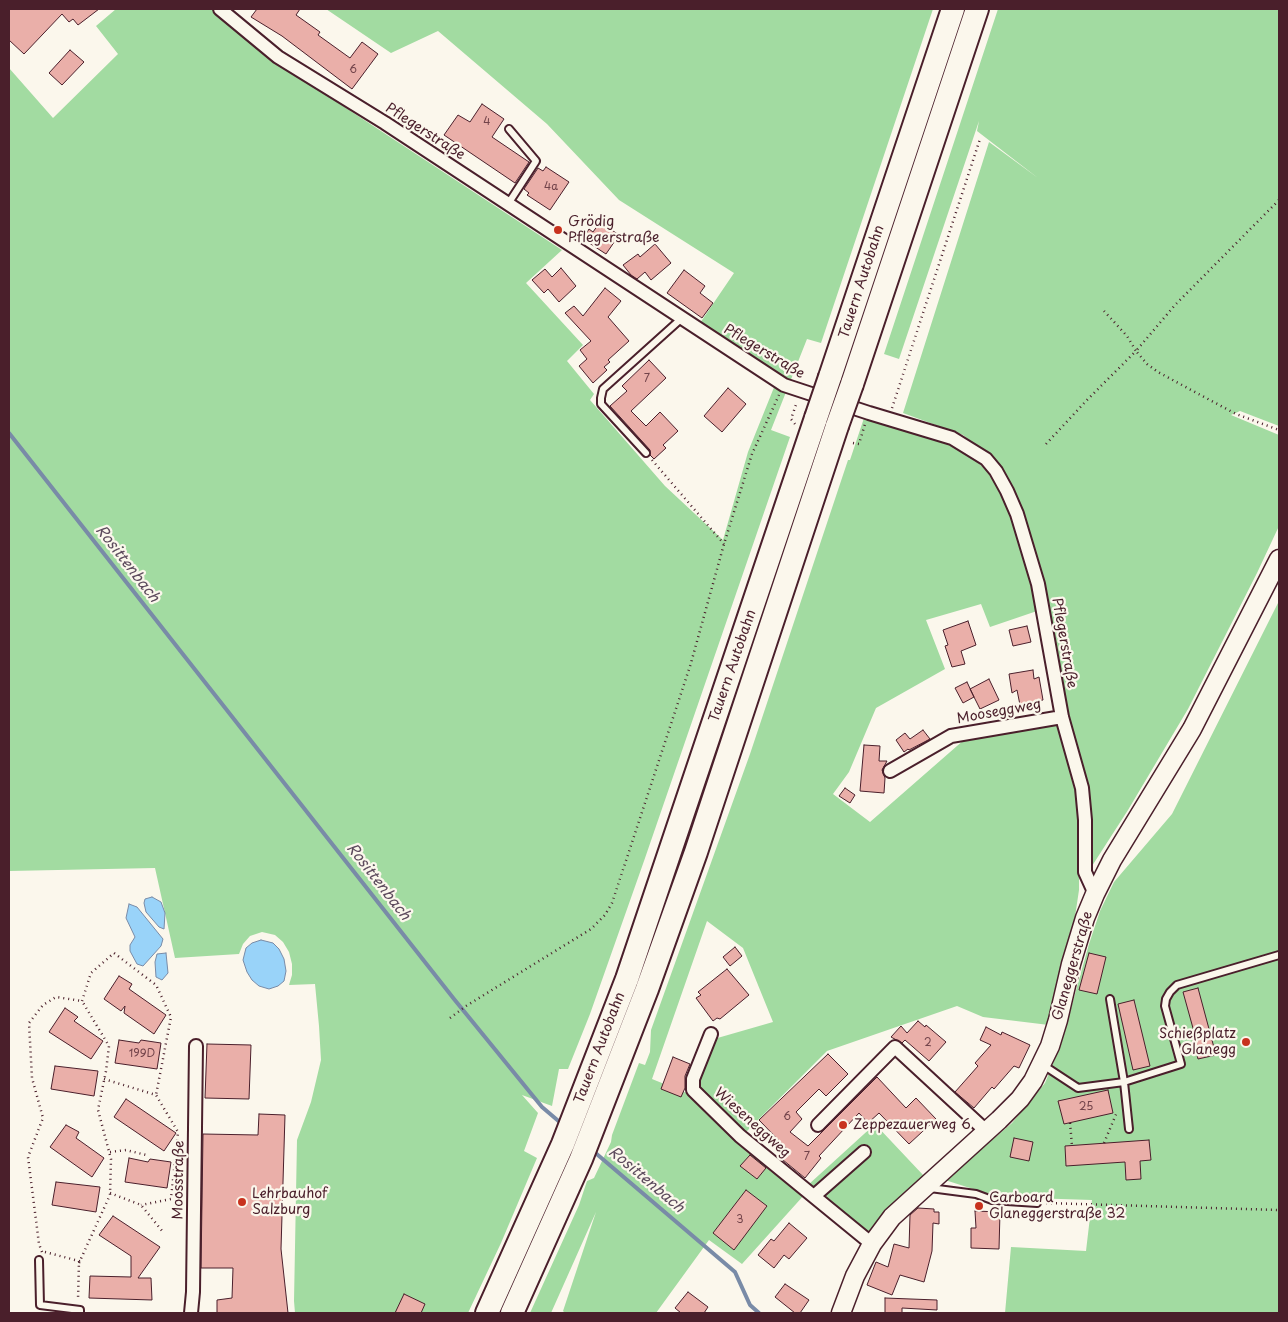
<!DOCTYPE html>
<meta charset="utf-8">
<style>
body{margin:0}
#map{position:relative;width:1288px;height:1322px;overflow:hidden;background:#fbf7ec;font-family:"Playpen Sans",sans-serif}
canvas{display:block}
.frame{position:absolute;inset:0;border:10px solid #4a1f2b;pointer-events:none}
</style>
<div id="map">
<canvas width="1288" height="1322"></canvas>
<div class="frame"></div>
</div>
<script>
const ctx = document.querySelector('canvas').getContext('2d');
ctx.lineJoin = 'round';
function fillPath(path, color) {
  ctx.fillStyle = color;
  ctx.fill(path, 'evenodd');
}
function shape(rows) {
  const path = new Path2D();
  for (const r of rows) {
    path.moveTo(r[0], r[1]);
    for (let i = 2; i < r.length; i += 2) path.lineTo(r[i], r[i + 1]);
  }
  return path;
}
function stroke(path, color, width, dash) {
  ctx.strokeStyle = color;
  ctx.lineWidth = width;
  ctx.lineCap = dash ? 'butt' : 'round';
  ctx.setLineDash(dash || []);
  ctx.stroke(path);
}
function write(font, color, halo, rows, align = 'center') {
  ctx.font = font + ' "Playpen Sans",sans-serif';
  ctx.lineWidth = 4.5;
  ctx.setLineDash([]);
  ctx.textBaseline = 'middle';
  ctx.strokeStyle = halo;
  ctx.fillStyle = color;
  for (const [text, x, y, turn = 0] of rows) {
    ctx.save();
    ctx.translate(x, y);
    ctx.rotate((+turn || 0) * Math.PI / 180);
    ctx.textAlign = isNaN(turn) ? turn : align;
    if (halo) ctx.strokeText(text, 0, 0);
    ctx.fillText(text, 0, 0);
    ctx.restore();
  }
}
fillPath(shape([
 [116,9,226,9,276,62,562,250,526,283,583,345,567,361,594,394,590,400,665,486,723,540,748,452,779,375,700,323,734,273,619,200,547,124,438,31,391,53,326,9,933,9,821,343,807,339,771,430,790,437,644,861,590,1014,568,1069,559,1069,552,1106,522,1095,538,1113,524,1151,537,1158,501,1243,468,1313,295,1313,294,1301,297,1140,311,1102,321,1060,319,1026,315,984,289,985,292,975,292,964,289,952,283,942,275,935,262,932,250,936,243,944,239,954,175,958,155,868,9,871,9,68,53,118,118,54,96,26],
 [998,9,1279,9,1279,426,1240,411,1231,415,1279,435,1279,526,1257,573,1188,709,1128,810,1092,866,1090,861,1091,825,1089,796,1066,713,1040,572,988,455,963,435,903,413,989,142,1038,178,977,131,979,121,899,359,884,354],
 [864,418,950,445,973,458,986,470,997,485,1014,522,1029,572,1037,611,990,627,981,604,926,620,945,669,876,708,849,772,833,794,870,822,965,739,1057,722,1075,791,1079,832,1079,890,1073,930,1049,1025,983,1017,957,1006,827,1051,738,1140,805,1194,742,1264,709,1240,656,1313,565,1313,563,1311,596,1212,551,1313,530,1313,579,1205,587,1181,594,1178,611,1142,612,1135,639,1063,645,1065,650,1052,651,1030,750,754,848,460,850,460],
 [707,921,743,948,773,1022,714,1039,689,1094,652,1079],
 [1279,601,1279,1313,1005,1313,1011,1247,1086,1251,1092,1200,998,1197,945,1180,1012,1123,1045,1083,1061,1044,1089,944,1100,911,1114,882,1172,814],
 [875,1124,924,1176,868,1233,863,1232,808,1185]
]), '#a2dba1');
const water = shape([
 [152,897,161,902,165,913,164,929,159,927,146,912,144,903,145,899,152,897],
 [129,904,137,907,163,939,161,946,143,966,137,964,130,951,130,945,135,937,126,918,129,904],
 [261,940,273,943,279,949,284,959,286,971,284,981,278,986,269,989,259,986,252,980,247,972,243,960,246,948,252,943,261,940],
 [166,953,168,973,162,980,156,977,155,962,157,954,166,953]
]);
fillPath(water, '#99d3f9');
stroke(water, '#798ba7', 1);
stroke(shape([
 [9,433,454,999,542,1107,562,1124],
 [592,1150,735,1272,750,1305,759,1313]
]), '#798ba7', 4);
const building = shape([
 [9,9,99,9,78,25,73,19,69,22,62,14,24,54,9,40,9,9],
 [257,9,300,9,296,15,320,32,318,35,350,58,362,42,378,54,352,89,282,36,251,17,257,9],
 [70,50,84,62,62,85,49,73,70,50],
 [482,104,504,119,492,137,529,162,515,183,444,135,458,115,470,122,482,104],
 [546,167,569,182,550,210,527,195,529,193,524,189,538,168,543,171,546,167],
 [600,222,619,235,606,254,583,239,589,229,593,232,600,222],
 [655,244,671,263,651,280,645,272,637,279,631,275,623,265,638,254,640,257,655,244],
 [561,268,576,286,559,302,548,289,544,293,532,280,545,269,552,277,561,268],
 [684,270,705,286,700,293,713,303,702,318,667,293,684,270],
 [605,288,621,301,608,317,629,341,608,360,610,362,604,367,607,370,593,383,579,366,587,359,580,350,591,341,565,313,574,306,583,316,605,288],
 [649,360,666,378,631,411,646,426,660,412,678,431,663,445,666,448,654,459,650,455,650,450,610,406,627,391,622,386,649,360],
 [728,388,746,404,722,432,704,416,728,388],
 [968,621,976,645,961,651,965,664,952,667,945,646,948,645,943,630,968,621],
 [1027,626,1031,642,1013,646,1009,630,1027,626],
 [1033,670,1034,679,1039,677,1043,700,1020,705,1017,690,1012,693,1009,674,1033,670],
 [989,679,999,700,980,709,970,689,989,679],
 [967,682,974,697,963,703,955,688,967,682],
 [923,730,930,739,909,750,908,749,904,752,896,740,905,733,910,739,923,730],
 [864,745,880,746,879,761,887,761,882,770,885,778,884,793,860,791,864,745],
 [845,788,855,795,850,803,839,796,845,788],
 [735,947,742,956,730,966,723,957,735,947],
 [1089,953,1106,957,1097,994,1079,990,1089,953],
 [727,969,749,995,720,1019,717,1018,713,1021,696,998,701,995,698,992,727,969],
 [119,976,132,984,129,989,166,1015,154,1034,124,1013,125,1006,121,1011,104,999,119,976],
 [1198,988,1216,1055,1198,1059,1193,1040,1196,1039,1183,992,1198,988],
 [1134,1000,1150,1066,1133,1070,1118,1004,1134,1000],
 [65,1008,78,1017,74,1021,103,1041,91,1059,49,1032,65,1008],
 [918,1021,925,1027,926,1025,946,1042,929,1061,905,1040,902,1043,891,1037,901,1026,907,1033,918,1021],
 [986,1027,1001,1035,1002,1032,1030,1045,1019,1068,1014,1066,994,1089,992,1087,974,1108,955,1092,978,1066,975,1063,991,1045,980,1040,986,1027],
 [119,1040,139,1043,141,1040,161,1043,157,1069,115,1063,119,1040],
 [207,1044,251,1045,249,1099,205,1098,207,1044],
 [828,1054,848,1074,826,1096,819,1089,796,1112,802,1119,790,1132,808,1146,877,1077,906,1108,916,1098,936,1119,909,1144,879,1113,868,1123,859,1113,819,1156,821,1158,805,1178,783,1160,790,1152,759,1120,828,1054],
 [673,1057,690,1064,685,1076,685,1088,681,1097,661,1089,673,1057],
 [55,1066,98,1071,94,1096,51,1089,55,1066],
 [1108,1090,1113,1113,1064,1124,1058,1101,1108,1090],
 [126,1099,176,1133,164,1151,114,1117,126,1099],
 [259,1114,285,1115,281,1249,288,1313,217,1313,217,1300,232,1298,233,1268,201,1268,203,1134,258,1135,259,1114],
 [66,1125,79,1132,76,1138,104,1158,92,1177,50,1147,66,1125],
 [1014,1138,1033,1142,1029,1161,1010,1157,1014,1138],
 [1149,1140,1151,1160,1140,1161,1141,1179,1126,1180,1125,1162,1066,1166,1065,1146,1149,1140],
 [750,1155,766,1168,757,1179,740,1166,750,1155],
 [129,1158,148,1162,150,1159,171,1162,167,1188,125,1182,129,1158],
 [56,1182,100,1187,96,1212,52,1205,56,1182],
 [746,1190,767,1206,734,1250,713,1233,746,1190],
 [918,1208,934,1209,934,1212,939,1212,939,1224,933,1223,932,1251,924,1282,900,1275,892,1295,867,1285,876,1262,888,1267,894,1244,909,1248,910,1215,918,1208],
 [975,1211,1000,1212,999,1249,971,1248,971,1228,976,1228,975,1211],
 [113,1216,160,1247,138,1278,151,1278,152,1300,89,1298,90,1276,131,1277,131,1256,99,1235,113,1216],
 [789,1223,807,1238,789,1259,784,1255,774,1268,758,1255,771,1239,774,1241,789,1223],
 [785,1284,809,1300,800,1313,795,1313,775,1297,785,1284],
 [688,1292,708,1307,704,1313,681,1313,675,1308,688,1292],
 [404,1294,425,1304,421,1313,395,1313,404,1294],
 [885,1298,937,1300,937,1310,902,1308,902,1313,885,1313,885,1298]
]);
fillPath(building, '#eaafa9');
stroke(building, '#4a1f2b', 1);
const lane = shape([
 [508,204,536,161,509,129],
 [646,453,601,404,601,398,603,389,682,318],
 [1043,1065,1078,1088,1124,1082,1110,999],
 [1129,1129,1124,1082,1181,1064,1165,1006,1166,999,1170,992,1177,985,1279,955],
 [930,1188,976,1194,992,1200,1037,1203],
 [39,1260,40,1305,80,1310,80,1313]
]);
const street = shape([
 [220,9,278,57,385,123,784,385,869,413,952,438,986,459,996,471,1007,491,1017,514,1038,584,1062,717,1082,788,1085,820,1085,872,1095,894],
 [890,771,951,736,1062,717],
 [711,1034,693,1079,693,1090,740,1136,872,1244],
 [818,1125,895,1047,986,1131],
 [814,1196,864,1152],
 [191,1313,193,1292,196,1046]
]);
const secondary = shape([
 [841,1313,855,1276,872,1244,892,1217,999,1120,1020,1099,1033,1081,1050,1046,1058,1020,1071,964,1085,918,1095,894,1112,860,1192,729,1279,559]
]);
const highway = shape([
 [830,377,953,9],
 [852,384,977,9],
 [487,1313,563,1144,627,979,816,418],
 [512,1313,581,1159,647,989,696,852,837,426]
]);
stroke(lane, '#4a1f2b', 10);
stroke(street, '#4a1f2b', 16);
stroke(secondary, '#4a1f2b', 21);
stroke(highway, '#4a1f2b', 26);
stroke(shape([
 [1279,200,1175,305,1136,351,1147,364,1158,372,1193,391,1236,414,1279,430],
 [892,408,980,139],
 [795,424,791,419,797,402],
 [853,443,859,444,865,424],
 [1046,444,1087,400,1136,351,1127,336,1104,311],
 [652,460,724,544],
 [82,1001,91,973,114,953,156,985,171,1017,156,1095],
 [450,1018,466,1006,591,929,605,915,612,903,691,663,724,544,752,454,779,395],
 [104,1079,156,1095,178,1132,171,1199,141,1205],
 [1070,1123,1072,1146],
 [1104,1143,1117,1112],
 [110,1152,126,1150,146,1155],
 [110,1193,141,1205,163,1232],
 [1046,1203,1279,1210],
 [42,1252,39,1244,28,1157,43,1118,32,1078,29,1023,43,1005,56,997,82,1001],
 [45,1252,79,1261,78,1300],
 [79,1263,110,1195,111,1159,98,1110,106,1071,109,1046,82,1001]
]), '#4a1f2b', 2.5, [1, 4]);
stroke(lane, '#fbf7ec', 6);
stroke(street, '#fbf7ec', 12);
stroke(secondary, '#fbf7ec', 18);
stroke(highway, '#fbf7ec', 22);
const highwayBridge = shape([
 [816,418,830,377],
 [837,426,852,384]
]);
stroke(highwayBridge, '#4a1f2b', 26, []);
stroke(highwayBridge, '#fbf7ec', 22);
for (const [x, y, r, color] of [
 [558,230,5,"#c8321e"],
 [1246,1042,5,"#c8321e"],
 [843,1125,5,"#c8321e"],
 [242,1202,5,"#c8321e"],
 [979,1206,5,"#c8321e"]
]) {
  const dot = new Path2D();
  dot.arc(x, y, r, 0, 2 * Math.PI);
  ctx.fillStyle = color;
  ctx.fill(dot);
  stroke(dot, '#fbf7ec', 2);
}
write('11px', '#72434a', null, [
 ["6",353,70],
 ["4",487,122],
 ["4a",551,187],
 ["7",647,379],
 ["2",928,1043],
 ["199D",142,1054],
 ["25",1086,1107],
 ["6",787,1117],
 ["7",807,1157],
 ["3",740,1220]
]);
write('14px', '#4a1f2b', '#fbf7ec', [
 ["Pflegerstraße",425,132,33],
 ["Tauern Autobahn",862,282,-72],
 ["Pflegerstraße",764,352,31],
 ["Pflegerstraße",1064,643,80],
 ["Tauern Autobahn",733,666,-71],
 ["Mooseggweg",999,712,-10],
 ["Glaneggerstraße",1073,966,-74],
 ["Tauern Autobahn",600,1048,-69],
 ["Wieseneggweg",752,1123,42],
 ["Moosstraße",179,1180,-89]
]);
write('14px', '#4a1f2b', '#fbf7ec', [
 ["Grödig",568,222],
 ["Pflegerstraße",568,238],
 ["Schießplatz",1236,1034,"right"],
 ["Glanegg",1236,1050,"right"],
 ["Zeppezauerweg 6",853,1125],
 ["Lehrbauhof",252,1194],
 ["Salzburg",252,1210],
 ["Carboard",989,1198],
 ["Glaneggerstraße 32",989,1214]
], 'left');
write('italic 15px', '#5e4c5e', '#fbf7ec', [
 ["Rosittenbach",127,564,52],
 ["Rosittenbach",378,882,52],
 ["Rosittenbach",646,1180,40]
]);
</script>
